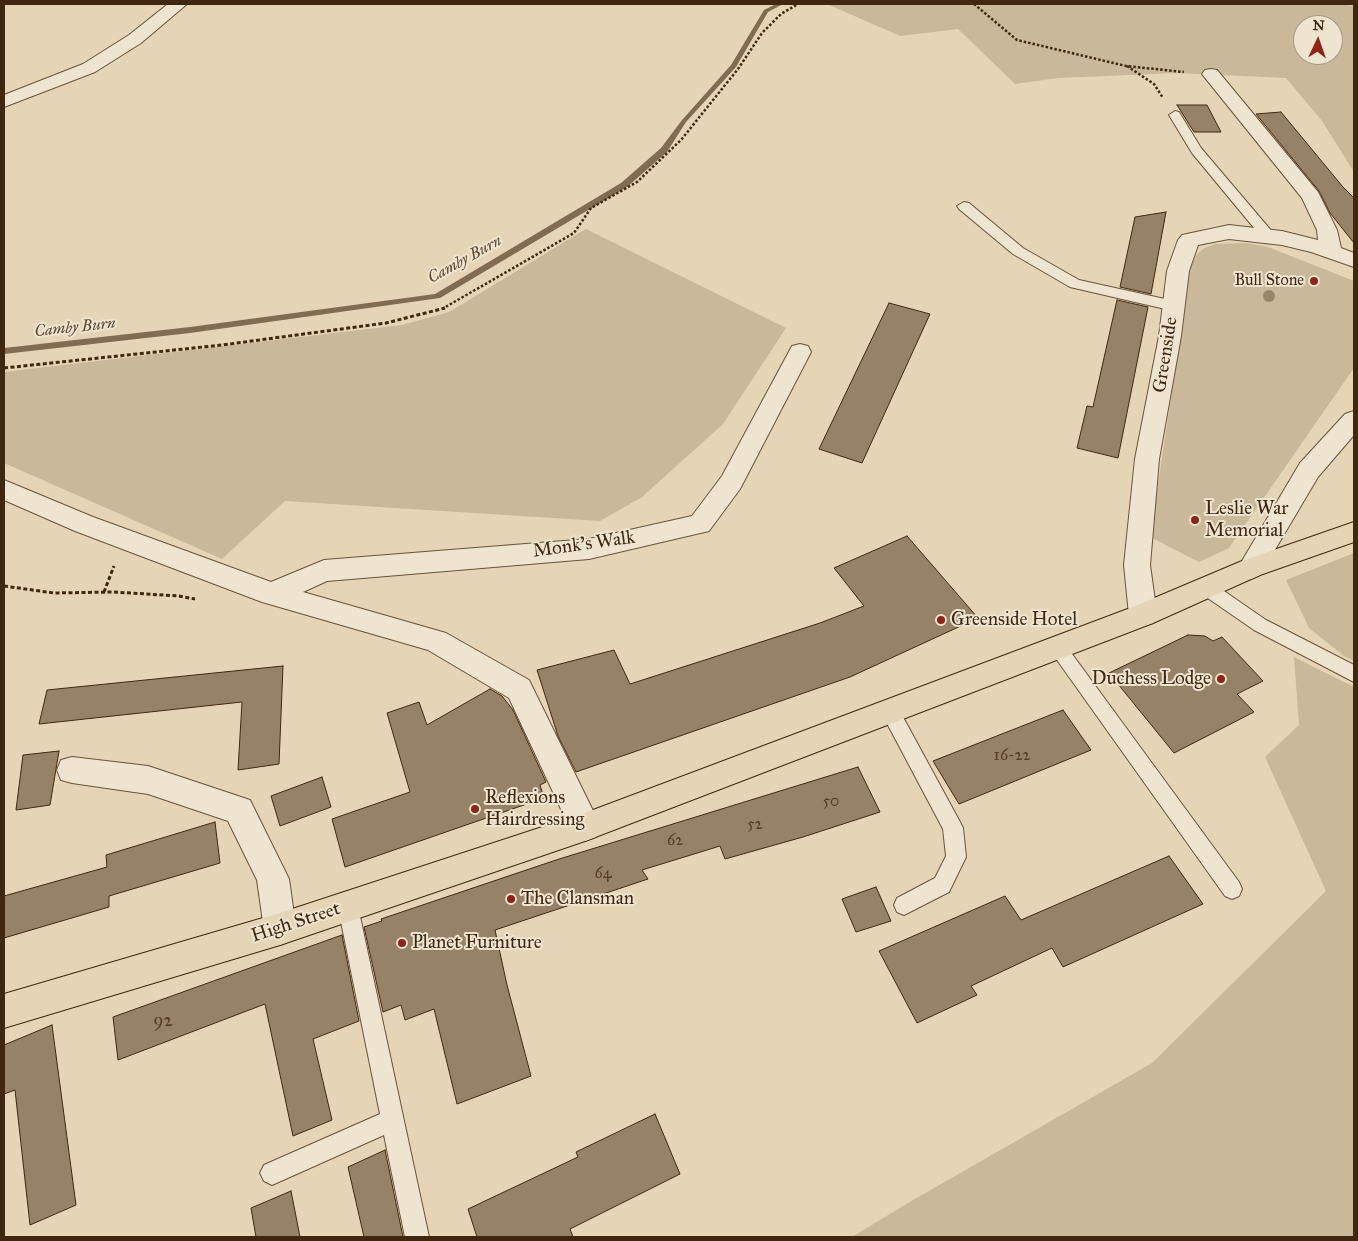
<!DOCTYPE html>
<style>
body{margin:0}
#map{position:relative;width:1358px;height:1241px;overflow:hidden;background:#e5d5b6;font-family:"IM FELL Great Primer",serif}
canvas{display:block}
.frame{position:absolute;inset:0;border:5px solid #402810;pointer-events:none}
.north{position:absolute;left:1293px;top:15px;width:50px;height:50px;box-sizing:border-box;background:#eee4d0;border:1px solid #a89983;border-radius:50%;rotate:3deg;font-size:14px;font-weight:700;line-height:20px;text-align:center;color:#402810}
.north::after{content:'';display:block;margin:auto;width:18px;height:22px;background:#8f2418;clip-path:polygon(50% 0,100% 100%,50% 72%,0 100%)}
</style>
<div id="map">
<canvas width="1358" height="1241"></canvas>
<div class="frame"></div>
<div class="north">N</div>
</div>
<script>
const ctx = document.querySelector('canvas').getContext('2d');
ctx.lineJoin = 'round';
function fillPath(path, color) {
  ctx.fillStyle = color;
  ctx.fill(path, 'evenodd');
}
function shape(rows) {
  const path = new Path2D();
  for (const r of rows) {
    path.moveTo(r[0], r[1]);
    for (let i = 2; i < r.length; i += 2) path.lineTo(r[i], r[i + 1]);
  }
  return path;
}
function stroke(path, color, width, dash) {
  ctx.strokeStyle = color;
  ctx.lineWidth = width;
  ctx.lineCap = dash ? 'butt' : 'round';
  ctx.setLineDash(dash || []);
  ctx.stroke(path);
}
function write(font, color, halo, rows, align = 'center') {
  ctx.font = font + ' "IM FELL Great Primer",serif';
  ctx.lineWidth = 4;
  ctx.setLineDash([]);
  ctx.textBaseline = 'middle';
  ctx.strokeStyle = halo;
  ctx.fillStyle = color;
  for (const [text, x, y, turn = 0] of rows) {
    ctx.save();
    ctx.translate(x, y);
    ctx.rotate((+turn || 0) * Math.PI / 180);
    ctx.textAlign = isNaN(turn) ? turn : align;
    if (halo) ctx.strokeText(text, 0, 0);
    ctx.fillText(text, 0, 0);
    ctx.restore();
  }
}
fillPath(shape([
 [827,4,1338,4,1354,6,1354,172,1322,121,1286,78,1176,73,1058,78,1015,84,958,29,900,36],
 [1303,25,1333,25,1333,55,1303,55],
 [586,229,786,328,723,424,642,497,600,521,285,501,222,559,4,463,4,372,402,325,449,312],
 [1246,243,1268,247,1354,281,1354,368,1229,548,1199,562,1150,537,1192,259,1204,248,1216,244],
 [1354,553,1354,661,1344,656,1309,628,1286,580],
 [1294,657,1354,687,1354,1237,852,1237,908,1203,1152,1063,1326,891,1265,757,1299,725]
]), '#c9b89a');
fillPath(shape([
 [776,4,783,4,768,12,736,67,686,122,667,152,627,187,440,298,190,333,4,354,4,348,190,327,435,294,621,183,661,148,682,120,731,65,764,10,776,4]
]), '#816c52');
const building = shape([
 [1177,105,1207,105,1221,132,1194,132,1177,105],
 [1281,112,1343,187,1354,198,1354,243,1330,213,1319,191,1256,114,1281,112],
 [1166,212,1151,294,1120,287,1135,217,1166,212],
 [1117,300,1148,307,1118,458,1077,448,1087,406,1093,407,1117,300],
 [889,303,930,314,862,463,819,449,889,303],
 [907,536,978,618,850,677,576,772,558,736,537,670,614,650,630,684,820,623,864,606,834,568,907,536],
 [1188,635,1205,636,1213,641,1222,637,1263,681,1237,694,1254,712,1174,753,1109,673,1188,635],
 [283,666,279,764,238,770,242,702,39,724,47,690,283,666],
 [490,689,502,696,513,710,546,782,540,785,544,798,345,867,332,819,410,792,387,713,419,702,427,725,490,689],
 [1063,710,1091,750,959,804,933,761,1063,710],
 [59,751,50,805,16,810,23,755,59,751],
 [858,767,880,812,803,837,725,859,720,846,642,870,648,879,495,930,507,985,531,1076,457,1104,434,1009,405,1020,401,1005,383,1012,364,927,382,921,381,919,556,860,858,767],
 [322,777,331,807,280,826,271,796,322,777],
 [215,822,220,863,109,896,109,907,4,938,4,896,107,867,106,855,215,822],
 [1169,856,1203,904,1063,967,1052,948,971,986,977,995,917,1023,879,951,1005,896,1021,920,1169,856],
 [876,887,891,921,856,932,842,899,876,887],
 [342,935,359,1021,313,1039,332,1120,293,1136,265,1004,118,1060,113,1017,342,935],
 [52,1025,76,1205,30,1225,15,1090,4,1094,4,1045,52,1025],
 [655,1114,680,1174,570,1229,573,1237,477,1237,468,1209,578,1157,576,1152,655,1114],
 [385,1150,403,1237,364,1237,348,1167,385,1150],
 [291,1191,300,1237,256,1237,251,1208,291,1191]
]);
fillPath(building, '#968266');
stroke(building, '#402810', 1);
const service = shape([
 [1175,111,1179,112,1201,148,1274,234,1276,237,1274,240,1264,240,1192,153,1169,115,1175,111],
 [964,202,969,203,1023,248,1079,280,1174,301,1179,303,1181,306,1179,309,1174,311,1070,287,1013,254,959,209,957,206,964,202],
 [1205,580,1211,582,1266,620,1354,665,1354,682,1254,630,1199,592,1196,587,1199,582,1205,580],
 [1058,641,1064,643,1239,882,1242,889,1239,896,1232,899,1225,896,1052,653,1049,648,1052,643,1058,641],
 [890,704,897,706,960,822,963,828,966,857,949,892,904,915,897,912,894,905,897,898,935,878,946,856,943,829,881,712,883,706,890,704],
 [348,897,355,900,358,907,429,1237,405,1237,384,1135,272,1185,264,1181,260,1173,264,1165,380,1114,338,907,341,900,348,897]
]);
const minor = shape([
 [168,4,187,4,141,43,95,72,4,107,4,95,83,64,129,35,168,4],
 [1211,69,1217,70,1318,192,1337,230,1341,248,1354,253,1354,267,1311,252,1282,245,1229,239,1198,245,1189,271,1181,336,1159,459,1150,565,1157,615,1153,623,1143,626,1133,623,1129,615,1124,565,1135,459,1159,336,1167,271,1178,240,1182,235,1229,225,1282,231,1318,240,1317,230,1302,198,1202,74,1205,70,1211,69],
 [800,344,808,346,811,352,740,489,709,531,589,559,327,581,303,592,446,633,529,680,601,827,596,837,585,841,574,837,509,698,428,650,262,602,75,531,4,500,4,480,93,517,271,582,324,560,589,539,692,516,722,476,792,346,800,344],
 [1354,411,1354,435,1318,477,1260,575,1251,579,1242,575,1238,568,1242,561,1300,463,1345,414,1354,411],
 [72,757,148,766,250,800,289,879,296,929,292,940,280,945,268,940,264,929,257,880,228,821,148,794,72,783,61,780,57,770,61,760,72,757]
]);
const primary = shape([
 [1354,522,1354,542,1260,575,1153,623,585,841,280,945,4,1028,4,994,280,913,585,813,1133,607,1242,561,1354,522]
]);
stroke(service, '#69533a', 2);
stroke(minor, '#69533a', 2);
stroke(primary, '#402810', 2);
stroke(shape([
 [974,4,1017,40,1126,66,1184,72],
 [1127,66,1154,84,1163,98],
 [442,309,574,233,591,208,637,182,681,140,738,69,762,33,781,14,798,4]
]), '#402810', 2.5, [2.5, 2]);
stroke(shape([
 [4,368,222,345,386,323,445,308],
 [4,586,54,593,114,592,179,596,195,599],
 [104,592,114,566]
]), '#402810', 3, [4, 2.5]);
fillPath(service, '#eee4d0');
fillPath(minor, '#eee4d0');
fillPath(primary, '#e5d5b6');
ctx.fillStyle = '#99866a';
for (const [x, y] of [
 [1269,296]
]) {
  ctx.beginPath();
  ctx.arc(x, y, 6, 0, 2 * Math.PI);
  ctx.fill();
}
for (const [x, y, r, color] of [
 [1314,281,5,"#8f2418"],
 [1195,520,5,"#8f2418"],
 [941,620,5,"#8f2418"],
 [1221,679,5,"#8f2418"],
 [475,809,5,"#8f2418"],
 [511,899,5,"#8f2418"],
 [402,943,5,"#8f2418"]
]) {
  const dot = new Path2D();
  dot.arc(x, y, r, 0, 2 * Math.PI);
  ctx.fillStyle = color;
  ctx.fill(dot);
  stroke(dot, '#eee4d0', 2);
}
write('italic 16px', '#614a31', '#eee4d0', [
 ["Camby Burn",465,260,-29],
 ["Camby Burn",75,328,-6]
]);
write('16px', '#402810', '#eee4d0', [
 ["Bull Stone",1304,281]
], 'right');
write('16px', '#563e26', null, [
 ["16-22",1012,756],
 ["50",831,802],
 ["52",755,825],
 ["62",675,841],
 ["64",603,874]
]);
write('19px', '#402810', '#eee4d0', [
 ["Greenside",1166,355,-81],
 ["Monk's Walk",584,545,-8],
 ["High Street",296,923,-18]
]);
write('19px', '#402810', '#eee4d0', [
 ["Leslie War",1205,509],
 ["Memorial",1205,531],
 ["Greenside Hotel",951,620],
 ["Duchess Lodge",1211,679,"right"],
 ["Reflexions",485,798],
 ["Hairdressing",485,820],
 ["The Clansman",521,899],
 ["Planet Furniture",412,943]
], 'left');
write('19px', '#563e26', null, [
 ["92",163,1021]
]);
</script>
